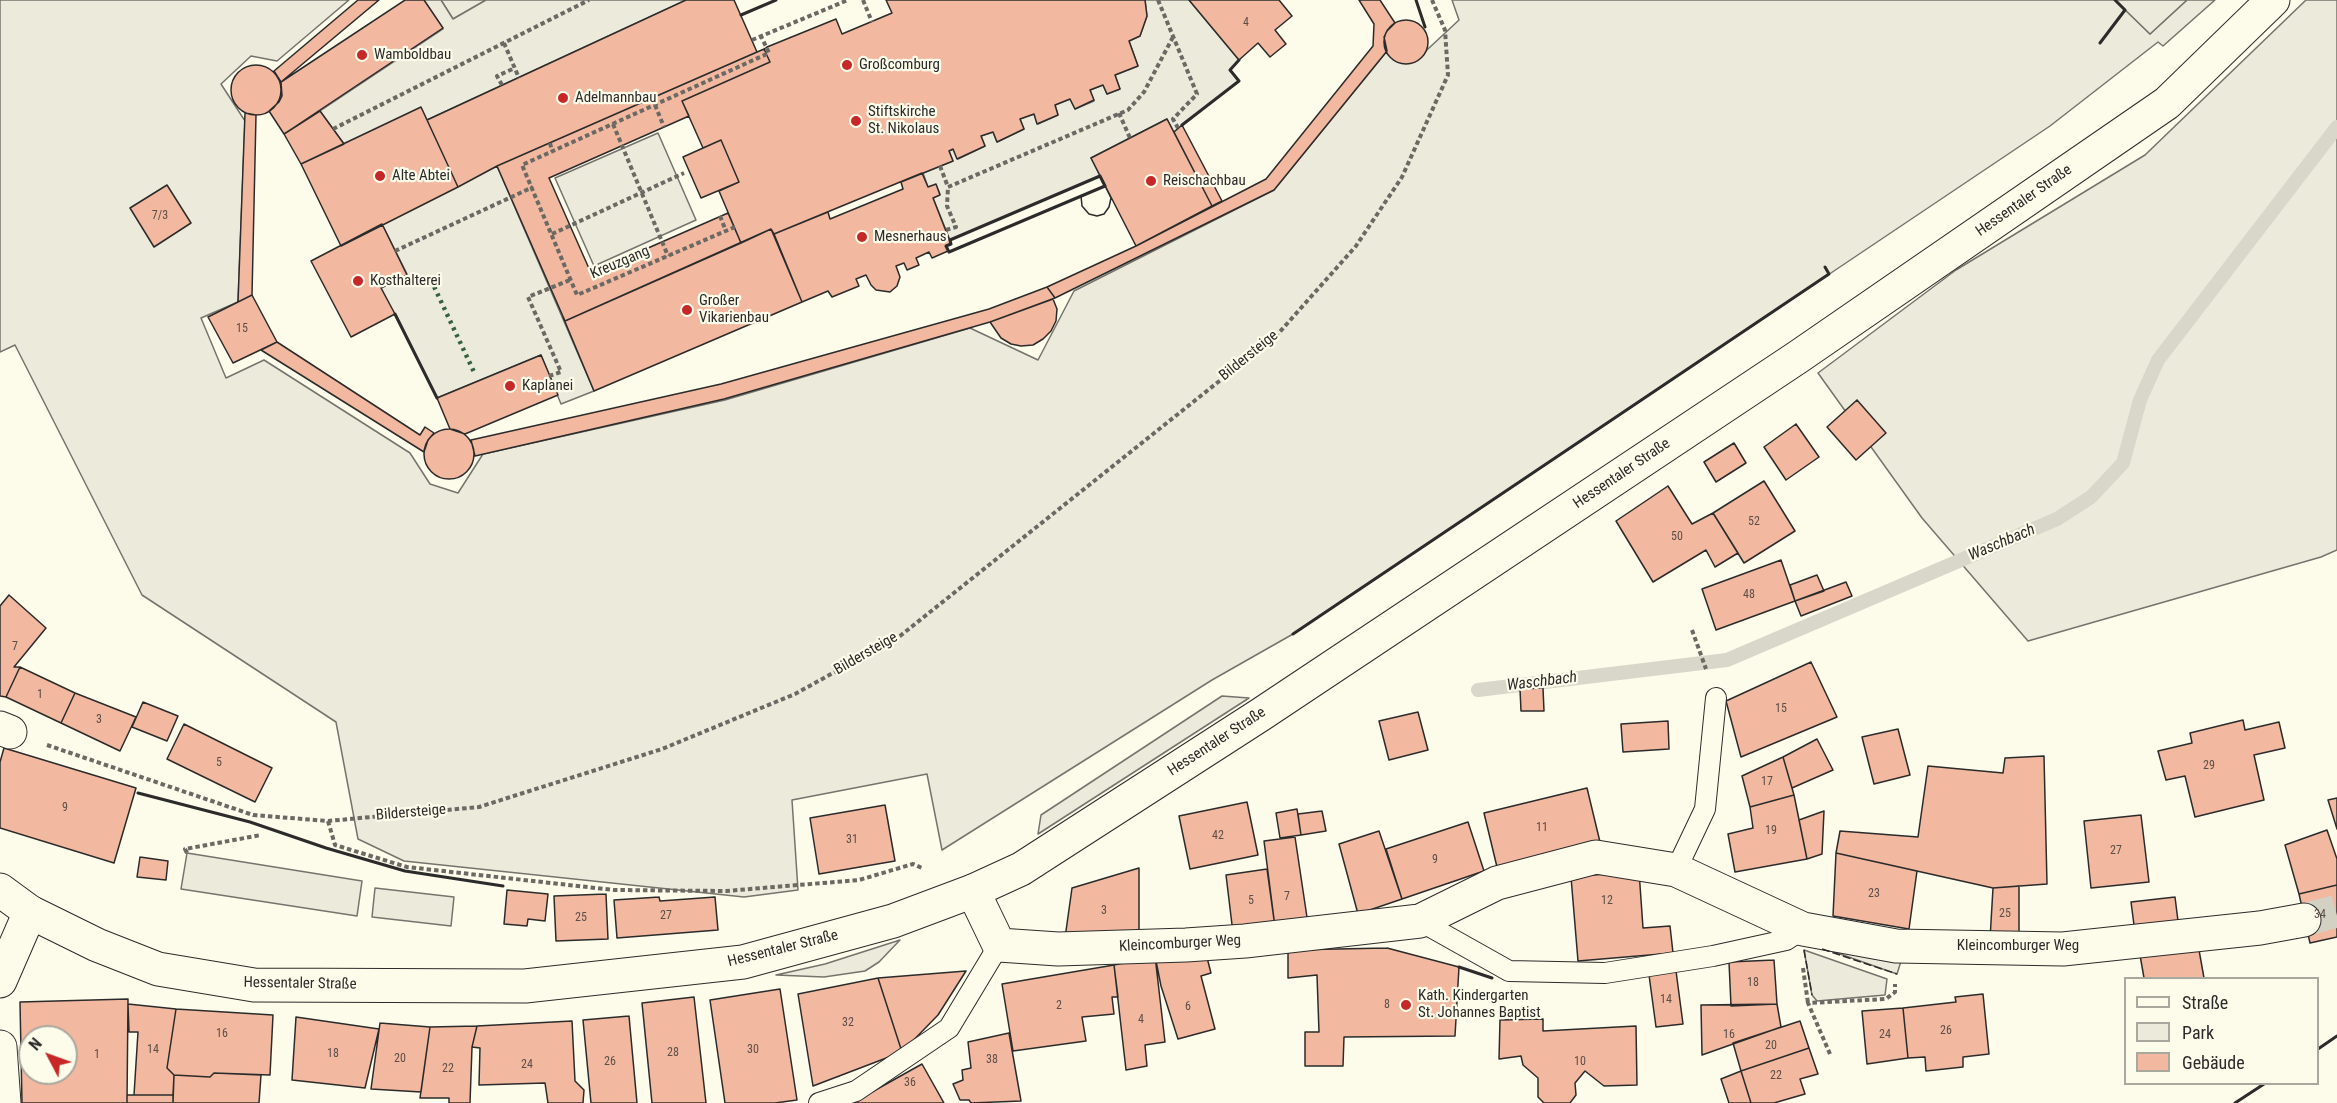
<!DOCTYPE html>
<meta charset="utf-8">
<style>
body{margin:0}
#map{position:relative;width:2337px;height:1103px;overflow:hidden;background:#fdfbea;font-family:"Roboto Condensed",sans-serif}
canvas{display:block}
.legend{position:absolute;left:2124px;top:977px;width:195px;height:108px;box-sizing:border-box;background:#fdfbea;border:2px solid #a9a89e;margin:0;padding:8px 10px;list-style:none;font-size:18px;color:#2b2b2b}
.legend li{display:flex;align-items:center;gap:12px;height:30px}
.legend b{width:30px;border:2px solid #a9a89e}
.north{position:absolute;left:18px;top:1025px;width:60px;height:60px;box-sizing:border-box;background:#fdfbea;border:2px solid #a9a89e;border-radius:50%;rotate:311deg;font-size:16px;font-weight:700;line-height:24px;text-align:center;color:#2b2b2b}
.north::after{content:'';display:block;margin:auto;width:21px;height:27px;background:#c62828;clip-path:polygon(50% 0,100% 100%,50% 72%,0 100%)}
</style>
<div id="map">
<canvas width="2337" height="1103"></canvas>
<ul class="legend">
<li><b style="height:8px;background:#fdfbea"></b>Straße</li>
<li><b style="height:16px;background:#ecebdb"></b>Park</li>
<li><b style="height:16px;background:#f2b8a0"></b>Gebäude</li>
</ul>
<div class="north">N</div>
</div>
<script>
const ctx = document.querySelector('canvas').getContext('2d');
ctx.lineJoin = 'round';
function fillPath(path, color) {
  ctx.fillStyle = color;
  ctx.fill(path, 'evenodd');
}
function shape(rows) {
  const path = new Path2D();
  for (const r of rows) {
    if (r.length === 3) {
      path.moveTo(r[0] + r[2], r[1]);
      path.arc(r[0], r[1], r[2], 0, 2 * Math.PI);
      continue;
    }
    path.moveTo(r[0], r[1]);
    for (let i = 2; i < r.length; i += 2) path.lineTo(r[i], r[i + 1]);
  }
  return path;
}
function stroke(path, color, width, dash) {
  ctx.strokeStyle = color;
  ctx.lineWidth = width;
  ctx.lineCap = dash ? 'butt' : 'round';
  ctx.setLineDash(dash || []);
  ctx.stroke(path);
}
function write(font, color, halo, rows, align = 'center') {
  ctx.font = font + ' "Roboto Condensed",sans-serif';
  ctx.lineWidth = 4.5;
  ctx.setLineDash([]);
  ctx.textBaseline = 'middle';
  ctx.strokeStyle = halo;
  ctx.fillStyle = color;
  for (const [text, x, y, turn = 0] of rows) {
    ctx.save();
    ctx.translate(x, y);
    ctx.rotate((+turn || 0) * Math.PI / 180);
    ctx.textAlign = isNaN(turn) ? turn : align;
    if (halo) ctx.strokeText(text, 0, 0);
    ctx.fillText(text, 0, 0);
    ctx.restore();
  }
}
const green = shape([
 [0,0,349,0,277,61,251,56,221,84,245,121,238,302,201,318,226,378,264,360,410,453,430,484,458,493,483,454,725,400,970,328,1038,360,1074,291,1274,190,1387,51,1394,60,1400,62,1414,62,1459,20,1452,0,2115,0,2150,34,2187,0,2215,0,2163,46,2158,42,2050,126,1293,634,1212,680,942,850,927,774,792,800,798,890,744,897,404,861,358,839,336,722,142,595,15,345,0,352,0,0],
 [441,0,486,0,453,19,441,0],
 [2306,0,2337,0,2337,550,2321,557,2028,641,1922,518,1818,373,1956,270,2145,155,2306,0],
 [658,133,696,220,594,266,555,178,658,133],
 [497,166,594,391,561,404,541,355,437,398,381,288,407,274,382,224,497,166],
 [1823,948,1902,958,1897,974,1823,948],
 [1804,950,1887,979,1885,995,1817,1001,1812,995,1804,950]
]);
fillPath(green, '#ecebdb');
stroke(green, '#74746e', 1.5);
const parking = shape([
 [424,0,441,0,453,19,486,0,686,0,427,120,421,108,344,144,320,111,443,29,424,0],
 [1145,0,1189,0,1239,60,1230,70,1239,81,1174,132,1167,119,1091,158,1100,176,950,240,933,198,940,194,936,185,928,187,923,173,953,161,949,151,953,149,958,159,985,146,981,136,993,132,997,142,1024,129,1020,119,1034,114,1038,124,1058,115,1055,105,1070,99,1075,109,1094,101,1090,90,1103,85,1107,94,1120,89,1115,75,1138,66,1129,41,1140,36,1147,16,1145,0],
 [2115,0,2187,0,2150,34,2115,0],
 [1222,696,1249,698,1038,834,1041,815,1222,696],
 [187,853,362,881,357,916,181,889,187,853],
 [375,888,454,897,451,926,372,917,375,888],
 [900,940,879,962,865,971,824,977,776,975,825,964,900,940]
]);
fillPath(parking, '#eceadb');
stroke(parking, '#74746e', 1.5);
stroke(shape([
 [1478,690,1727,660,2057,519,2091,497,2123,463,2140,400,2158,360,2337,127]
]), '#d8d7c9', 14);
const building = shape([
 [358,0,379,0,281,82,274,71,358,0],
 [405,0,424,0,443,28,284,134,269,111,279,102,282,96,281,82,405,0],
 [686,0,734,0,757,52,497,166,458,187,427,120,686,0],
 [886,0,1145,0,1147,16,1140,36,1129,41,1138,66,1115,75,1120,89,1107,94,1103,85,1090,90,1094,100,1075,109,1070,99,1055,105,1058,115,1037,124,1034,114,1020,119,1024,129,997,142,993,132,981,136,985,146,957,159,953,149,949,151,953,161,901,182,903,189,830,219,828,212,774,234,771,229,741,243,719,191,739,182,721,140,703,148,682,101,770,62,764,49,767,47,836,19,842,34,892,13,886,0],
 [1189,0,1279,0,1292,16,1275,30,1286,44,1270,57,1258,43,1239,60,1189,0],
 [1359,0,1380,0,1395,23,1387,31,1384,37,1387,51,1274,190,1055,298,1047,287,1136,246,1266,179,1373,46,1374,24,1359,0],
 [1406,42,22],
 [764,49,770,62,682,101,689,116,549,178,591,273,728,213,741,243,565,321,497,166,764,49],
 [256,90,25],
 [421,107,458,187,341,246,301,164,421,107],
 [320,111,344,144,301,164,284,134,320,111],
 [245,113,256,115,252,295,238,302,245,113],
 [1167,119,1212,206,1136,246,1091,158,1167,119],
 [1182,125,1222,201,1212,206,1174,132,1182,125],
 [721,140,739,182,701,198,683,157,721,140],
 [922,173,928,187,936,184,940,195,933,198,951,244,946,246,948,251,932,258,929,252,916,258,919,265,907,270,904,263,896,266,900,277,897,286,890,292,876,290,871,285,866,275,856,279,859,286,832,297,828,291,802,302,774,234,922,173],
 [167,185,191,223,154,247,130,208,167,185],
 [1105,186,1111,198,1109,207,1104,214,1097,216,1089,214,1082,206,1081,196,1105,186],
 [1105,186,1111,198,1109,207,1104,214,1097,216,1089,214,1082,206,1081,196,1105,186],
 [382,224,407,275,381,288,395,314,351,337,311,261,382,224],
 [771,229,802,302,594,391,563,317,565,321,771,229],
 [1047,287,1055,298,990,322,724,399,475,456,471,440,721,384,989,309,1047,287],
 [252,295,277,342,233,363,208,317,252,295],
 [1053,299,1057,309,1056,321,1051,331,1043,339,1033,345,1021,346,1011,344,1001,338,990,322,1053,299],
 [277,342,420,435,425,427,434,433,428,440,424,452,261,350,277,342],
 [541,355,558,395,465,434,450,429,437,398,541,355],
 [1857,400,1886,433,1856,460,1827,427,1857,400],
 [1796,424,1819,457,1786,480,1764,447,1796,424],
 [449,454,25],
 [1734,443,1746,463,1716,482,1704,462,1734,443],
 [1764,481,1795,531,1744,563,1713,513,1764,481],
 [1668,486,1692,524,1713,513,1738,553,1715,567,1706,550,1653,582,1616,521,1668,486],
 [1781,560,1795,601,1716,630,1702,589,1781,560],
 [1817,575,1824,591,1795,601,1790,585,1817,575],
 [1846,582,1852,596,1801,616,1795,601,1846,582],
 [9,595,46,628,14,667,20,667,6,697,0,696,0,606,9,595],
 [1811,662,1837,717,1741,757,1726,701,1811,662],
 [20,667,75,693,61,723,6,697,20,667],
 [1543,688,1544,711,1521,711,1520,689,1543,688],
 [75,693,136,717,120,751,61,723,75,693],
 [143,702,178,716,167,741,132,727,143,702],
 [1418,712,1428,750,1389,760,1379,721,1418,712],
 [2243,720,2245,730,2279,722,2285,748,2254,755,2264,800,2195,817,2185,776,2166,780,2158,751,2192,743,2190,733,2243,720],
 [1668,721,1669,749,1623,752,1621,724,1668,721],
 [184,724,272,768,255,802,167,759,184,724],
 [1898,729,1910,775,1874,784,1862,737,1898,729],
 [1817,739,1833,770,1792,788,1783,757,1817,739],
 [4,748,136,788,114,863,0,828,0,762,4,748],
 [2044,756,2047,884,1993,888,1836,853,1840,831,1918,837,1928,766,2003,773,2005,758,2044,756],
 [1783,757,1794,795,1750,807,1742,776,1783,757],
 [1587,788,1600,842,1497,867,1484,813,1587,788],
 [1794,795,1807,859,1735,872,1728,834,1753,828,1750,807,1794,795],
 [2337,798,2337,829,2328,800,2337,798],
 [1247,802,1258,855,1190,869,1179,816,1247,802],
 [885,805,895,861,819,874,810,818,885,805],
 [1297,809,1301,835,1280,838,1276,813,1297,809],
 [1322,811,1326,831,1301,835,1298,814,1322,811],
 [1824,811,1822,854,1807,859,1799,820,1824,811],
 [2141,815,2149,882,2091,888,2084,821,2141,815],
 [1468,822,1484,871,1402,899,1386,849,1468,822],
 [2327,830,2337,859,2337,885,2299,894,2285,845,2327,830],
 [1379,831,1402,899,1358,914,1339,844,1379,831],
 [1295,837,1308,924,1275,927,1264,841,1295,837],
 [1836,853,1917,871,1909,929,1833,916,1836,853],
 [140,857,168,861,166,880,137,877,140,857],
 [1139,868,1139,933,1065,938,1072,888,1139,868],
 [1267,869,1275,927,1233,933,1226,875,1267,869],
 [1639,871,1643,928,1670,926,1673,953,1578,961,1571,877,1639,871],
 [2337,885,2337,937,2310,943,2299,894,2337,885],
 [2019,886,2019,941,1990,939,1993,888,2019,886],
 [507,890,548,894,545,921,528,919,527,926,504,924,507,890],
 [606,894,608,939,556,941,554,896,606,894],
 [659,897,660,901,715,897,718,930,617,938,614,900,659,897],
 [2175,897,2178,921,2134,925,2131,902,2175,897],
 [1387,948,1459,967,1455,1036,1344,1037,1343,1066,1305,1066,1305,1032,1319,1032,1317,975,1288,978,1288,950,1387,948],
 [1205,950,1211,973,1201,976,1215,1029,1178,1039,1161,986,1155,956,1205,950],
 [2199,950,2204,978,2144,978,2140,955,2199,950],
 [1155,956,1165,1042,1145,1045,1147,1066,1126,1070,1114,965,1155,956],
 [1774,960,1777,1004,1731,1006,1729,962,1774,960],
 [1114,965,1118,997,1112,997,1114,1014,1082,1017,1086,1041,1013,1051,1002,984,1114,965],
 [966,971,938,1015,902,1052,878,978,966,971],
 [1676,971,1683,1024,1656,1027,1649,975,1676,971],
 [878,978,902,1052,813,1086,798,994,878,978],
 [780,989,797,1100,775,1103,725,1103,710,1000,780,989],
 [1983,994,1989,1054,1963,1057,1963,1067,1926,1071,1925,1057,1908,1058,1903,1008,1956,1002,1955,997,1983,994],
 [694,997,706,1103,652,1103,642,1003,694,997],
 [128,999,127,1103,22,1103,20,1002,128,999],
 [30,1037,66,1037,66,1073,30,1073,30,1037],
 [128,1004,176,1009,167,1068,174,1075,173,1095,134,1095,138,1032,129,1032,128,1004],
 [1777,1004,1781,1027,1702,1055,1701,1005,1777,1004],
 [1903,1008,1908,1058,1867,1064,1862,1011,1903,1008],
 [176,1009,273,1015,270,1075,214,1073,210,1077,174,1075,167,1068,176,1009],
 [629,1016,637,1103,591,1103,583,1020,629,1016],
 [296,1017,379,1029,365,1088,292,1080,296,1017],
 [1543,1019,1543,1031,1636,1026,1637,1085,1604,1086,1585,1071,1575,1083,1576,1095,1570,1103,1544,1103,1538,1097,1538,1078,1523,1065,1521,1056,1499,1059,1500,1020,1543,1019],
 [572,1021,575,1081,584,1090,583,1103,548,1103,545,1083,479,1085,480,1048,472,1047,477,1026,572,1021],
 [1800,1021,1809,1048,1741,1071,1733,1043,1800,1021],
 [380,1023,430,1027,421,1092,371,1089,380,1023],
 [477,1026,472,1047,470,1103,449,1103,449,1098,420,1098,430,1027,477,1026],
 [1009,1033,1021,1101,971,1103,969,1100,960,1100,953,1084,963,1080,962,1070,971,1068,968,1042,1009,1033],
 [1809,1048,1818,1074,1800,1079,1805,1094,1774,1103,1751,1103,1741,1071,1809,1048],
 [922,1064,944,1103,854,1103,854,1102,922,1064],
 [1741,1071,1751,1103,1729,1103,1721,1079,1741,1071],
 [214,1073,261,1075,259,1103,173,1103,174,1075,210,1077,214,1073],
 [127,1095,173,1095,173,1103,127,1103,127,1095]
]);
fillPath(building, '#f2b8a0');
stroke(building, '#2b2b2b', 1.5);
stroke(shape([
 [2304,920,2337,911]
]), '#d3d1c4', 33, [33, 16]);
const service = shape([
 [1676,870,1705,809,1716,698],
 [1420,921,1509,971,1605,973,1713,956,1786,940,1803,929],
 [819,1103,856,1091,949,1028,999,945]
]);
const minor = shape([
 [0,728,10,732],
 [973,891,999,945,1058,949,1186,945,1245,941,1420,921,1497,883,1596,857,1676,870,1803,929,1896,946,2063,949,2260,928,2304,920],
 [0,981,30,912],
 [0,1047,4,1103]
]);
const secondary = shape([
 [0,890,30,912,97,945,158,969,254,985,525,986,743,962,893,921,973,891,1021,869,1260,715,1798,357,2167,103,2273,0]
]);
stroke(service, '#2b2b2b', 22);
stroke(minor, '#2b2b2b', 35);
stroke(secondary, '#2b2b2b', 35);
stroke(shape([
 [863,0,872,22],
 [1158,0,1197,94,1173,119,1178,128],
 [752,40,848,0],
 [504,43,519,78],
 [502,85,497,76,515,68],
 [655,105,664,127],
 [1119,113,1130,138],
 [613,124,668,256],
 [333,129,589,0],
 [550,143,552,151],
 [940,166,948,187,1128,110,1144,92,1173,37],
 [720,216,726,231],
 [735,227,577,295,522,165,769,53,761,36],
 [946,230,956,227,947,206,948,187],
 [552,234,684,173],
 [395,251,533,187],
 [549,376,561,372,528,297,570,280],
 [1692,630,1706,669],
 [47,745,253,815,328,821,479,807,662,749,795,694,900,636,1277,335,1356,246,1402,177,1448,75,1445,30,1432,0],
 [328,821,335,845,407,867,614,890,726,891,859,880,913,864,922,868],
 [187,853,185,849,261,835],
 [1803,968,1808,1003],
 [1830,1054,1808,1003,1886,999,1895,992,1895,984]
]), '#6a6964', 4, [4.5, 3]);
stroke(service, '#fdfbea', 20);
stroke(minor, '#fdfbea', 33);
stroke(secondary, '#fdfbea', 33);
stroke(shape([
 [431,280,474,372]
]), '#34623c', 4.5, [3, 4.5]);
stroke(shape([
 [1822,949,1897,974],
 [1804,950,1812,995]
]), '#2b2b2b', 1.5, [8, 3]);
stroke(shape([
 [1416,0,1425,27],
 [741,15,776,0],
 [2100,43,2125,10,2115,0],
 [1182,125,1239,81,1230,70,1239,60],
 [1100,176,1105,186,949,252,946,246,951,244,950,240,1100,176],
 [395,314,437,398],
 [1293,634,1829,274,1825,267],
 [138,793,250,822,326,848,405,871,503,886],
 [1459,967,1492,978],
 [2318,1049,2337,1036],
 [2235,1103,2264,1084]
]), '#2b2b2b', 3);
for (const [x, y, r, color] of [
 [362,55,6,"#c62828"],
 [847,65,6,"#c62828"],
 [563,98,6,"#c62828"],
 [856,121,6,"#c62828"],
 [380,176,6,"#c62828"],
 [1151,181,6,"#c62828"],
 [862,237,6,"#c62828"],
 [358,281,6,"#c62828"],
 [687,310,6,"#c62828"],
 [510,386,6,"#c62828"],
 [1406,1005,6,"#c62828"]
]) {
  const dot = new Path2D();
  dot.arc(x, y, r, 0, 2 * Math.PI);
  ctx.fillStyle = color;
  ctx.fill(dot);
  stroke(dot, '#fdfbea', 2);
}
write('12px', '#5d4e48', null, [
 ["4",1246,23],
 ["7/3",160,216],
 ["15",242,329],
 ["52",1754,522],
 ["50",1677,537],
 ["48",1749,595],
 ["7",15,647],
 ["1",40,695],
 ["15",1781,709],
 ["3",99,720],
 ["5",219,763],
 ["29",2209,766],
 ["17",1767,782],
 ["9",65,808],
 ["11",1542,828],
 ["19",1771,831],
 ["42",1218,836],
 ["31",852,840],
 ["27",2116,851],
 ["9",1435,860],
 ["23",1874,894],
 ["7",1287,897],
 ["5",1251,901],
 ["12",1607,901],
 ["3",1104,911],
 ["25",2005,914],
 ["34",2320,915],
 ["27",666,916],
 ["25",581,918],
 ["18",1753,983],
 ["14",1666,1000],
 ["8",1387,1005],
 ["2",1059,1006],
 ["6",1188,1007],
 ["4",1141,1020],
 ["32",848,1023],
 ["26",1946,1031],
 ["16",222,1034],
 ["16",1729,1035],
 ["24",1885,1035],
 ["20",1771,1046],
 ["14",153,1050],
 ["30",753,1050],
 ["28",673,1053],
 ["18",333,1054],
 ["1",97,1055],
 ["20",400,1059],
 ["38",992,1060],
 ["26",610,1062],
 ["10",1580,1062],
 ["24",527,1065],
 ["22",448,1069],
 ["22",1776,1076],
 ["36",910,1083]
]);
write('15px', '#2b2b2b', '#fdfbea', [
 ["Wamboldbau",374,55],
 ["Großcomburg",859,65],
 ["Adelmannbau",575,98],
 ["Stiftskirche",868,112],
 ["St. Nikolaus",868,129],
 ["Alte Abtei",392,176],
 ["Reischachbau",1163,181],
 ["Mesnerhaus",874,237],
 ["Kosthalterei",370,281],
 ["Großer",699,301],
 ["Vikarienbau",699,318],
 ["Kaplanei",522,386],
 ["Kath. Kindergarten",1418,996],
 ["St. Johannes Baptist",1418,1013]
], 'left');
write('15px', '#2b2b2b', '#fdfbea', [
 ["Hessentaler Straße",2024,201,-35],
 ["Kreuzgang",620,263,-23],
 ["Bildersteige",1249,356,-39],
 ["Hessentaler Straße",1622,474,-34],
 ["Bildersteige",866,654,-30],
 ["Hessentaler Straße",1217,742,-33],
 ["Bildersteige",411,813,-5],
 ["Kleincomburger Weg",1180,944,-3],
 ["Kleincomburger Weg",2018,946],
 ["Hessentaler Straße",783,949,-14],
 ["Hessentaler Straße",300,984,1]
]);
write('italic 16px', '#2b2b2b', '#fdfbea', [
 ["Waschbach",2002,543,-23],
 ["Waschbach",1542,682,-7]
]);
</script>
